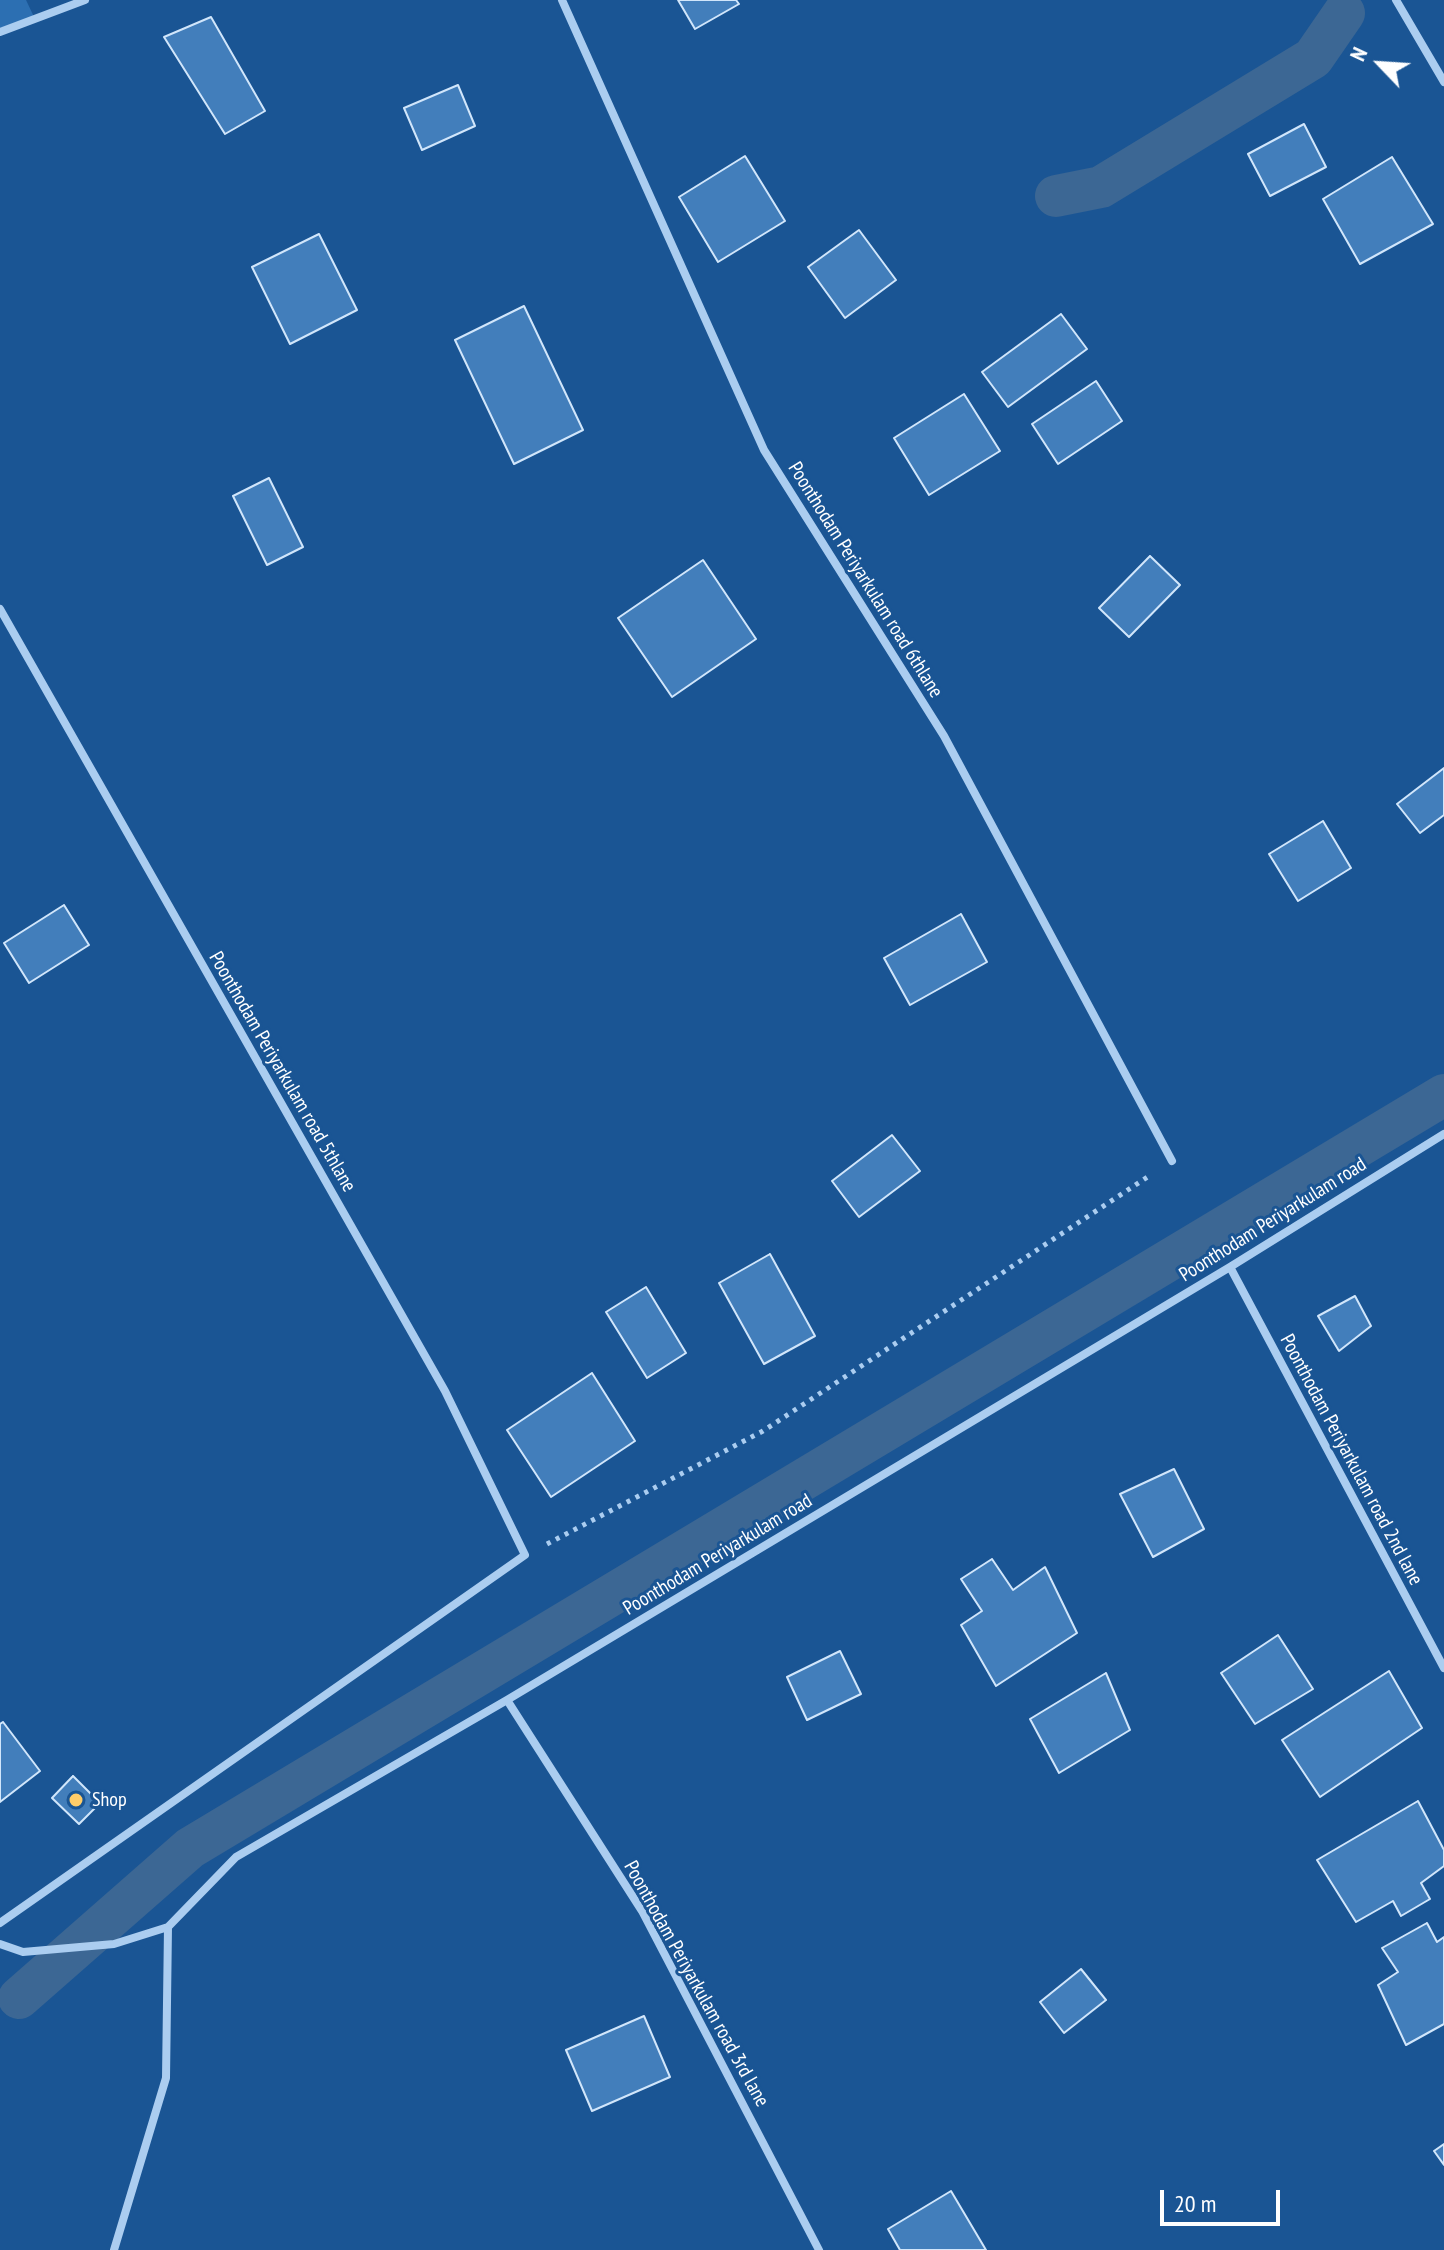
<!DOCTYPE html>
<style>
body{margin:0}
#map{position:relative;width:1444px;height:2250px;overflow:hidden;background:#1a5594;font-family:"PT Sans Narrow",sans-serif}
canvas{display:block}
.north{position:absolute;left:1340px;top:24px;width:80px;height:80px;-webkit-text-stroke:6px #1a5594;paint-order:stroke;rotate:295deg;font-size:22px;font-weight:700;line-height:32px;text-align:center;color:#fff}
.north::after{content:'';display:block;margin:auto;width:28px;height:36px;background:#fff;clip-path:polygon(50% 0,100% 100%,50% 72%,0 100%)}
.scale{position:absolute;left:1160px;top:2190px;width:120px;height:36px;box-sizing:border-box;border:4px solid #fff;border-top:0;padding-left:10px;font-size:24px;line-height:28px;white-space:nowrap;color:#fff;-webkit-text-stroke:6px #1a5594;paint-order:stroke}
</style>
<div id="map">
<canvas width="1444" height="2250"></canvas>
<div class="north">N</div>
<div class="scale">20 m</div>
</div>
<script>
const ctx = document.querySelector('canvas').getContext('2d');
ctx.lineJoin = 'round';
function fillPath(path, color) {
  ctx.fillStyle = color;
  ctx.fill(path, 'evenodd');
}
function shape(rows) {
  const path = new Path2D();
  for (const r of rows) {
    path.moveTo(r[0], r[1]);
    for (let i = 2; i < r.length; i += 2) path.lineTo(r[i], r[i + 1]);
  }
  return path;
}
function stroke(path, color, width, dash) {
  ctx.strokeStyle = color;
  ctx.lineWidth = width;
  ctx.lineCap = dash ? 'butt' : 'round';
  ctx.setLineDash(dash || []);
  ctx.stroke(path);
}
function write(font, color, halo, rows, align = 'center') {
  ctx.font = font + ' "PT Sans Narrow",sans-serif';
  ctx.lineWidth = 6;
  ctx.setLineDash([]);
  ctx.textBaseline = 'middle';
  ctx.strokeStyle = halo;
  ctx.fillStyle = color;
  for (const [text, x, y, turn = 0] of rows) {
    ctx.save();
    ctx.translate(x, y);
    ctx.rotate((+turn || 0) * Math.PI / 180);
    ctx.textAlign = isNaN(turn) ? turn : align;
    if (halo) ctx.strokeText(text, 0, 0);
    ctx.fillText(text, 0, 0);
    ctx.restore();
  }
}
fillPath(shape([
 [0,0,26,0,35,19,0,28]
]), '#2c6fb2');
stroke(shape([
 [1056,196,1101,187,1313,58,1344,13],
 [19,1998,190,1848,1444,1095]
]), '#3c6794', 42);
const building = shape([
 [678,0,736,0,739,4,695,29,678,0],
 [211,17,265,111,225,134,164,37,211,17],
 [458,85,475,126,422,150,404,108,458,85],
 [1304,124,1326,167,1270,196,1248,154,1304,124],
 [745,156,785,221,718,262,679,197,745,156],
 [1392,157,1433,224,1360,264,1323,199,1392,157],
 [859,230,896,280,845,318,808,267,859,230],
 [319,234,357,310,290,344,252,267,319,234],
 [524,306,583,430,514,464,455,340,524,306],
 [1061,314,1087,349,1008,407,982,372,1061,314],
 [1096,381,1122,421,1058,464,1032,424,1096,381],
 [964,394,1000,451,929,495,894,438,964,394],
 [269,478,303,547,267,565,233,496,269,478],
 [1150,556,1180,585,1129,637,1099,608,1150,556],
 [703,560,756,639,672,697,618,618,703,560],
 [1444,768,1444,815,1420,833,1397,804,1444,768],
 [1323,821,1351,868,1298,901,1269,854,1323,821],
 [64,905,89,945,29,983,4,943,64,905],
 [961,914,987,962,910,1005,884,958,961,914],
 [892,1135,920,1171,859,1217,832,1181,892,1135],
 [770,1254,815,1336,764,1364,719,1283,770,1254],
 [646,1287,686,1353,647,1378,606,1312,646,1287],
 [1355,1296,1371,1326,1339,1351,1318,1316,1355,1296],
 [592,1373,635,1441,551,1497,507,1430,592,1373],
 [1174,1469,1204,1529,1153,1557,1120,1494,1174,1469],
 [992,1559,1013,1590,1045,1567,1077,1633,996,1686,961,1625,982,1611,961,1579,992,1559],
 [1278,1635,1313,1689,1255,1724,1221,1673,1278,1635],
 [840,1651,861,1694,807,1720,787,1677,840,1651],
 [1389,1671,1422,1728,1320,1797,1282,1740,1389,1671],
 [1106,1673,1130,1730,1059,1773,1030,1719,1106,1673],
 [3,1722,40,1771,0,1802,0,1724,3,1722],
 [73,1776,100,1803,79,1824,52,1798,73,1776],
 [1418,1801,1444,1850,1444,1866,1421,1883,1430,1899,1401,1916,1393,1901,1356,1922,1317,1860,1418,1801],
 [1427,1923,1437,1942,1444,1937,1444,2024,1406,2045,1378,1985,1398,1972,1382,1948,1427,1923],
 [1081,1969,1106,2000,1064,2033,1040,2002,1081,1969],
 [644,2016,670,2077,592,2111,566,2050,644,2016],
 [1444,2144,1444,2165,1434,2151,1444,2144],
 [951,2191,986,2250,900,2250,888,2229,951,2191]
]);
fillPath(building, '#427ebb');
stroke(building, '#d1e6fb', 2);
stroke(shape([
 [547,1544,763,1431,1152,1174]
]), '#abcdf0', 5, [4, 6]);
stroke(shape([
 [562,0,764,450,944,736,1172,1161],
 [1396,0,1444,82],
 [0,32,85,0],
 [0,609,445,1391,525,1555,0,1923],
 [1230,1267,1444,1668],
 [507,1700,642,1911,819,2250],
 [0,1944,23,1952,114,1944,168,1927,236,1857,507,1700,1230,1267,1444,1134],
 [114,2250,166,2078,168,1927]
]), '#abcdf0', 8);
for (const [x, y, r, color] of [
 [76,1800,8,"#ffcd69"]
]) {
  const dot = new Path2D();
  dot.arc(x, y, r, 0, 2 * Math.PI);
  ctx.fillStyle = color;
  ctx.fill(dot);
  stroke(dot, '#1a5594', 3);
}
write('20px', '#fff', '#1a5594', [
 ["Poonthodam Periyarkulam road 6thlane",865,580,58],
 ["Poonthodam Periyarkulam road 5thlane",282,1072,60],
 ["Poonthodam Periyarkulam road",1273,1220,-32],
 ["Poonthodam Periyarkulam road 2nd lane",1351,1460,62],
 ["Poonthodam Periyarkulam road",718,1555,-31],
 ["Poonthodam Periyarkulam road 3rd lane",696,1984,61]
]);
write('20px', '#fff', '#1a5594', [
 ["Shop",92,1800]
], 'left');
</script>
